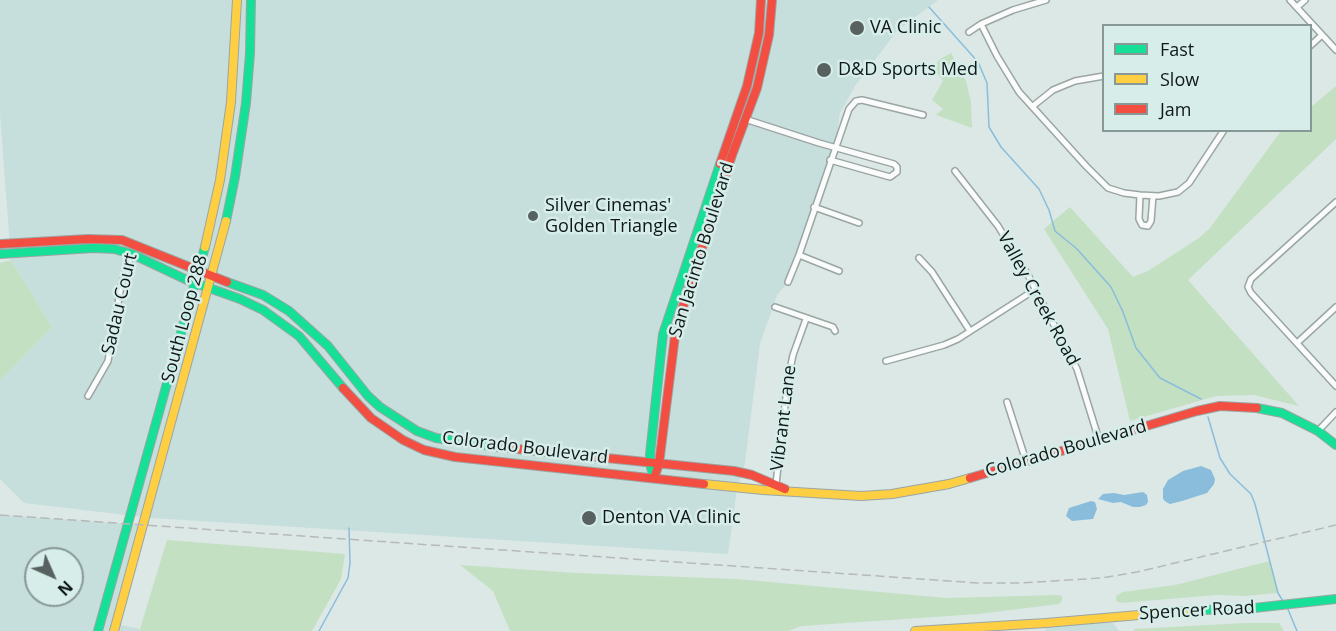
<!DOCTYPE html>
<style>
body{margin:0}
#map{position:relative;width:1336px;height:631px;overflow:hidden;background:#dbe8e6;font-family:"Open Sans",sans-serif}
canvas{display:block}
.legend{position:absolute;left:1102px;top:24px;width:210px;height:108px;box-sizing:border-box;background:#d6edea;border:2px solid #879896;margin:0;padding:8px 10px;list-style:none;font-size:18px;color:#101817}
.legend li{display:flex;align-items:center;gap:12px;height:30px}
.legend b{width:30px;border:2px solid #879896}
.north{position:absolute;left:24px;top:547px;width:60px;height:60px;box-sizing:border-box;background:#d6edea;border:2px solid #879896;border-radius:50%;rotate:135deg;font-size:16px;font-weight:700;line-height:24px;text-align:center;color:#101817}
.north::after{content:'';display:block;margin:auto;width:21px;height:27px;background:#57615f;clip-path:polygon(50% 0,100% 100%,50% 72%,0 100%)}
</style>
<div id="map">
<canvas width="1336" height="631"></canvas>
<ul class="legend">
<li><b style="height:8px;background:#16e098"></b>Fast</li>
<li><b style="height:8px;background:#ffcf43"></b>Slow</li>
<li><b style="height:8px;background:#f24e42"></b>Jam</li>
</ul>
<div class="north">N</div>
</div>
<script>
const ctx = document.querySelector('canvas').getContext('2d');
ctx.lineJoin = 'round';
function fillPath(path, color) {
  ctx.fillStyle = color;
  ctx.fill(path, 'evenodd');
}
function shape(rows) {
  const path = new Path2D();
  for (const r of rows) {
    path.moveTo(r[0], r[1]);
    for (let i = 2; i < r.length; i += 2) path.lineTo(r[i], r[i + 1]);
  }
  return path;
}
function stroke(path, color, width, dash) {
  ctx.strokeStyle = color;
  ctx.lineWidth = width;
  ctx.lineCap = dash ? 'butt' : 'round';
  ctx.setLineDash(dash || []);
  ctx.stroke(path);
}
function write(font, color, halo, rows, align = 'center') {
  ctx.font = font + ' "Open Sans",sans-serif';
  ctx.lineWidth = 5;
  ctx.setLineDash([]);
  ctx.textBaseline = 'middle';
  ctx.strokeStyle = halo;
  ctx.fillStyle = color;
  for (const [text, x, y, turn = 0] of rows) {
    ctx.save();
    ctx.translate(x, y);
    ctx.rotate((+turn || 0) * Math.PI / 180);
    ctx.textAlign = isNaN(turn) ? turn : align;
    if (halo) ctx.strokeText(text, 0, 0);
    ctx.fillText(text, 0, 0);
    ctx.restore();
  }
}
fillPath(shape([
 [0,0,938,0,897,31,855,86,840,113,835,148,788,282,777,295,760,344,745,463,737,489,728,554,151,518,24,503,0,479,0,381,52,327,11,260,0,114],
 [0,515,143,525,116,624,140,629,142,631,0,631],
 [36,559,72,559,72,595,36,595],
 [1046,623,1113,623,1119,631,1045,631]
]), '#c7dfdc');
fillPath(shape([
 [951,53,966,81,971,102,972,128,936,115,943,109,932,100,943,81,933,68,940,59],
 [1336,86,1336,139,1188,280,1299,406,1254,395,1216,396,1130,421,1108,329,1044,229,1070,207,1133,277,1148,271,1199,238,1210,228,1281,131,1310,130,1311,107],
 [11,260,52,327,0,381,0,263],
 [167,540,345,554,341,579,312,631,142,631,140,629],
 [1270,561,1278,593,1244,596,1216,595,1121,603,1116,601,1116,596,1123,592,1175,585],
 [460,565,575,573,737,579,946,598,1058,595,1062,596,1062,600,1059,604,978,614,802,626,788,631,510,631,493,591],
 [1245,623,1279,623,1284,631,1134,631,1134,629]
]), '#c4e0c3');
fillPath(shape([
 [1201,466,1211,470,1215,479,1214,484,1207,493,1182,501,1170,504,1166,502,1163,499,1163,489,1168,480,1183,471],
 [1143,492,1147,495,1148,502,1146,505,1140,507,1133,507,1121,502,1113,503,1098,499,1103,494,1114,493,1124,495],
 [1091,501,1095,502,1097,509,1093,519,1072,521,1066,516,1069,508]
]), '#8abddb');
stroke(shape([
 [929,7,978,62,987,83,989,127,1001,147,1039,189,1049,210,1055,231,1077,249,1111,287,1123,312,1136,348,1160,378,1201,399],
 [1208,417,1220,458,1230,474,1251,494,1255,504,1278,593,1283,601],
 [1287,607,1297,631],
 [319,631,348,578,350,563,349,528]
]), '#8abddb', 1.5);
const street = shape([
 [1290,0,1336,50],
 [1297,7,1305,0],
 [981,24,997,56,1019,92,1086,166,1108,188,1124,193,1140,195,1159,196,1178,192,1189,183,1224,130],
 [969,32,981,24,1013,10,1046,0],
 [1310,46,1322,35],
 [1033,106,1053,90,1075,81,1104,76],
 [745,119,819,143,894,164,897,167,897,172,890,177,830,160],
 [955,171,998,226,1028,275,1077,369,1099,440],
 [1140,195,1139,219,1142,225,1148,226,1151,221,1153,196],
 [1336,202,1251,279,1248,287,1251,293,1336,386],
 [814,207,859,223],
 [799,255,839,271],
 [919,258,932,272,970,331],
 [788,282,799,255,849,109,856,101,862,100,923,115],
 [775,307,833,327,835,331],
 [1297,343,1336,307],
 [886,361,944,345,958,339,1036,289],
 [88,396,108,361,121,286,132,253],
 [1007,402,1026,461],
 [1318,431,1336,412],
 [776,484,788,379,793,355,806,319]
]);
const fast = shape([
 [226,221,235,177,246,103,250,53,251,0],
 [0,254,94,248,114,249,132,254,187,280,240,299,263,310,299,336,343,388],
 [227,282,263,295,289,311,328,346,368,396,380,407,417,431,436,438,498,447],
 [1257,408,1282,413,1318,431,1336,445],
 [654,478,650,464,650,454,663,334,720,164],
 [1197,610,1245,609,1336,599],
 [98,631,205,247]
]);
const slow = shape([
 [205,247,220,180,231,102,237,0],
 [704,484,763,490,861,496,892,494,949,484,970,478],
 [114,631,226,221],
 [915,631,1046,623,1197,610]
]);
const jam = shape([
 [720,164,747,86,759,33,761,0],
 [0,244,88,239,122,240,227,282],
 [343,388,371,418,403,440,424,450,455,457,704,484],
 [498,447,734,471,752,475,785,489],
 [654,478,659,464,676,328,732,155,757,88,769,35,772,0],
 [970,478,1197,411,1220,406,1257,408]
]);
stroke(street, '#9ba5a3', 8);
stroke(fast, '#9ba5a3', 10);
stroke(slow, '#9ba5a3', 10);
stroke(jam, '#9ba5a3', 10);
stroke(street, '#fafcfb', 5);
stroke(fast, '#16e098', 8);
stroke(slow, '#ffcf43', 8);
stroke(jam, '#f24e42', 8);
stroke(shape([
 [0,515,978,583,1021,583,1101,578,1137,572,1336,525]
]), '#b6b9b8', 1.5, [9, 4.5]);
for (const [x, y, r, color] of [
 [857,28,8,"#57615f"],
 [824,70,8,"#57615f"],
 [533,216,6,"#57615f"],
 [589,518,8,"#57615f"]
]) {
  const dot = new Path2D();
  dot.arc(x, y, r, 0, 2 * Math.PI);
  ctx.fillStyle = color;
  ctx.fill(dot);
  stroke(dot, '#d6edea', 2);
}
write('18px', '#101817', '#d6edea', [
 ["VA Clinic",870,28],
 ["D&D Sports Med",838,70],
 ["Silver Cinemas'",545,206],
 ["Golden Triangle",545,227],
 ["Denton VA Clinic",602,518]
], 'left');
write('18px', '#101817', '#d6edea', [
 ["San Jacinto Boulevard",702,250,-73],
 ["Valley Creek Road",1038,299,61],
 ["Sadau Court",120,304,-77],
 ["South Loop 288",185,319,-75],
 ["Vibrant Lane",784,418,-83],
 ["Colorado Boulevard",525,448,7],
 ["Colorado Boulevard",1066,449,-16],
 ["Spencer Road",1197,611,-3]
]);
</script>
